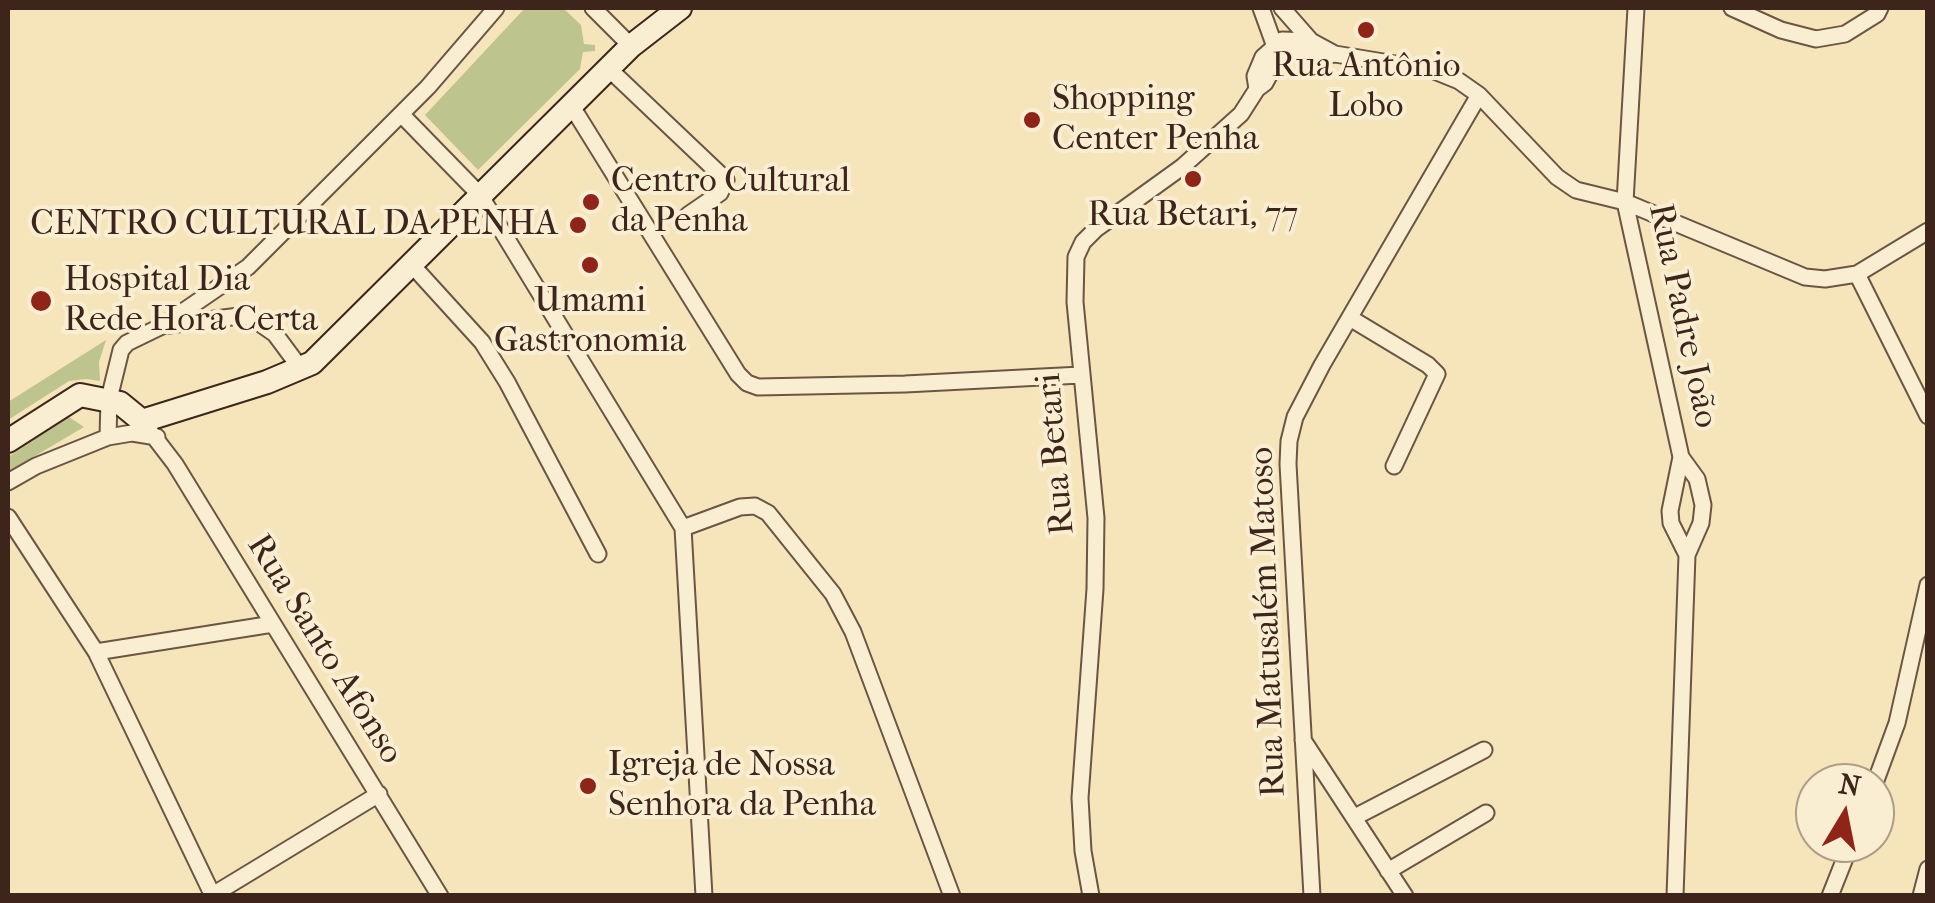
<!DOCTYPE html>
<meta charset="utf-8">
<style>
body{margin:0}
#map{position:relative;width:1935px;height:903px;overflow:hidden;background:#f6e5ba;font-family:"IM FELL French Canon",serif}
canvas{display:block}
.frame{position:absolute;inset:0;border:10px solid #3d251b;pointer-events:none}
.north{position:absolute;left:1795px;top:763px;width:100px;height:100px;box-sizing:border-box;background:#f9eed2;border:2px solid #ae9e89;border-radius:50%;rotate:10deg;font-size:28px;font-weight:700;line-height:40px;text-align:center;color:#3d251b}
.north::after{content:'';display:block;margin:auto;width:35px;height:45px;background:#8f2418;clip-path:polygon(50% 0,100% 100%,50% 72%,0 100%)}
</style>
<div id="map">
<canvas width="1935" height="903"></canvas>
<div class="frame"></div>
<div class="north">N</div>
</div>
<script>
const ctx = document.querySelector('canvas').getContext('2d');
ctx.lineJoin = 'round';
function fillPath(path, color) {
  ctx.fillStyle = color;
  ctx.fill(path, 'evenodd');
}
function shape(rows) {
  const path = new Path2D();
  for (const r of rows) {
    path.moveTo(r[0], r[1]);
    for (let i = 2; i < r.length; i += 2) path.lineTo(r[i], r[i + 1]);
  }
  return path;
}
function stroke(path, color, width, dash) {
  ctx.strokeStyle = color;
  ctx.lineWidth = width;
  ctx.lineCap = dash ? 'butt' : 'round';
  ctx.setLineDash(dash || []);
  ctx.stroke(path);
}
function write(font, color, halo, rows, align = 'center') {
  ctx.font = font + ' "IM FELL French Canon",serif';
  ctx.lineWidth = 8;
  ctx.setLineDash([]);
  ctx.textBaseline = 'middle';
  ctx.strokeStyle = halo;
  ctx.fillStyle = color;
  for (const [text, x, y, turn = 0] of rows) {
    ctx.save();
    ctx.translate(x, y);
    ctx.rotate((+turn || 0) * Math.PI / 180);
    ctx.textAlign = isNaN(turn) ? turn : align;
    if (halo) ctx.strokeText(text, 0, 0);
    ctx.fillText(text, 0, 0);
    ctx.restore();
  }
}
fillPath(shape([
 [525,8,563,8,581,25,584,44,595,45,595,51,583,52,580,69,478,170,425,115],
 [106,340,99,362,100,381,86,379,69,381,8,420,8,402],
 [69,417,84,427,8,472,8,457]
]), '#bec48e');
const minor = shape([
 [593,8,631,46],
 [1261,8,1274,44],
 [1282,8,1311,41],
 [1636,8,1625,202,1681,457,1697,479,1703,505,1701,523,1687,555,1675,896],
 [1732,8,1781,30,1816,39,1845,34,1877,14,1880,8],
 [608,68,726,180,720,193,688,215],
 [1257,89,1255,76,1263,57,1282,40,1311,41,1335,54],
 [571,105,738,374,747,383,758,387,905,384,1081,375],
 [401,114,480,195,683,528,704,896],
 [411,264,482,342,507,382,598,554],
 [1857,274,1928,416],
 [1350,318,1428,365,1437,374,1394,466],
 [169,325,239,316,252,318,275,334,301,369],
 [142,421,175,464,440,896],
 [108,437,109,399,121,350,127,343,162,326,248,267,428,87,496,8],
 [1681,457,1670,511,1671,523,1687,555],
 [8,482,36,466,108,437,132,433,157,437],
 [8,517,96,652,213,896],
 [683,528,740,507,755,506,768,513,833,594,853,632,952,896],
 [96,652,273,624],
 [1303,740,1405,896],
 [1875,783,1897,723,1928,585],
 [1355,817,1484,750],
 [1388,871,1486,813],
 [211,896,379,794],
 [1091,896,1083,851,1080,798,1095,589,1096,518,1075,302,1076,257,1083,242,1096,229,1182,167,1241,114,1257,89,1265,83,1279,57,1300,52,1324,56,1335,54,1432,70,1459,81,1479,95,1557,177,1576,190,1625,202,1805,277,1825,279,1857,274,1928,231],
 [1312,896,1288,464,1289,441,1295,417,1322,365,1479,95],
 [1830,896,1851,843],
 [1921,896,1928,869]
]);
const secondary = shape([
 [8,441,80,395,120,403,142,421,267,382,312,363,631,46,680,8]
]);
stroke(minor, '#6b5543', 19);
stroke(secondary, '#3d251b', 26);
stroke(minor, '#f9eed2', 15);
stroke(secondary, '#f9eed2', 22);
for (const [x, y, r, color] of [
 [1366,30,10,"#8f2418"],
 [1032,120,10,"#8f2418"],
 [1193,179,10,"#8f2418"],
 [591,202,10,"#8f2418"],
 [578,225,10,"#8f2418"],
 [590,265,10,"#8f2418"],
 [41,301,12,"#8f2418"],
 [588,786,10,"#8f2418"]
]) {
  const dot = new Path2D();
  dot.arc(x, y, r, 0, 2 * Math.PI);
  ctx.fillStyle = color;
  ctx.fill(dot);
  stroke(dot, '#f9eed2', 4);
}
write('35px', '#3d251b', '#f9eed2', [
 ["Rua Antônio",1366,67,"center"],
 ["Lobo",1366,107,"center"],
 ["Shopping",1052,100],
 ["Center Penha",1052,140],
 ["Centro Cultural",611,182],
 ["da Penha",611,222],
 ["Rua Betari, 77",1193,216,"center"],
 ["CENTRO CULTURAL DA PENHA",558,225,"right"],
 ["Hospital Dia",64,281],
 ["Rede Hora Certa",64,321],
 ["Umami",590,302,"center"],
 ["Gastronomia",590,342,"center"],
 ["Igreja de Nossa",608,766],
 ["Senhora da Penha",608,806]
], 'left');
write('35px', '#3d251b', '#f9eed2', [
 ["Rua Padre João",1682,316,78],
 ["Rua Betari",1057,454,-95],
 ["Rua Matusalém Matoso",1269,622,-92],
 ["Rua Santo Afonso",324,650,58]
]);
</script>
